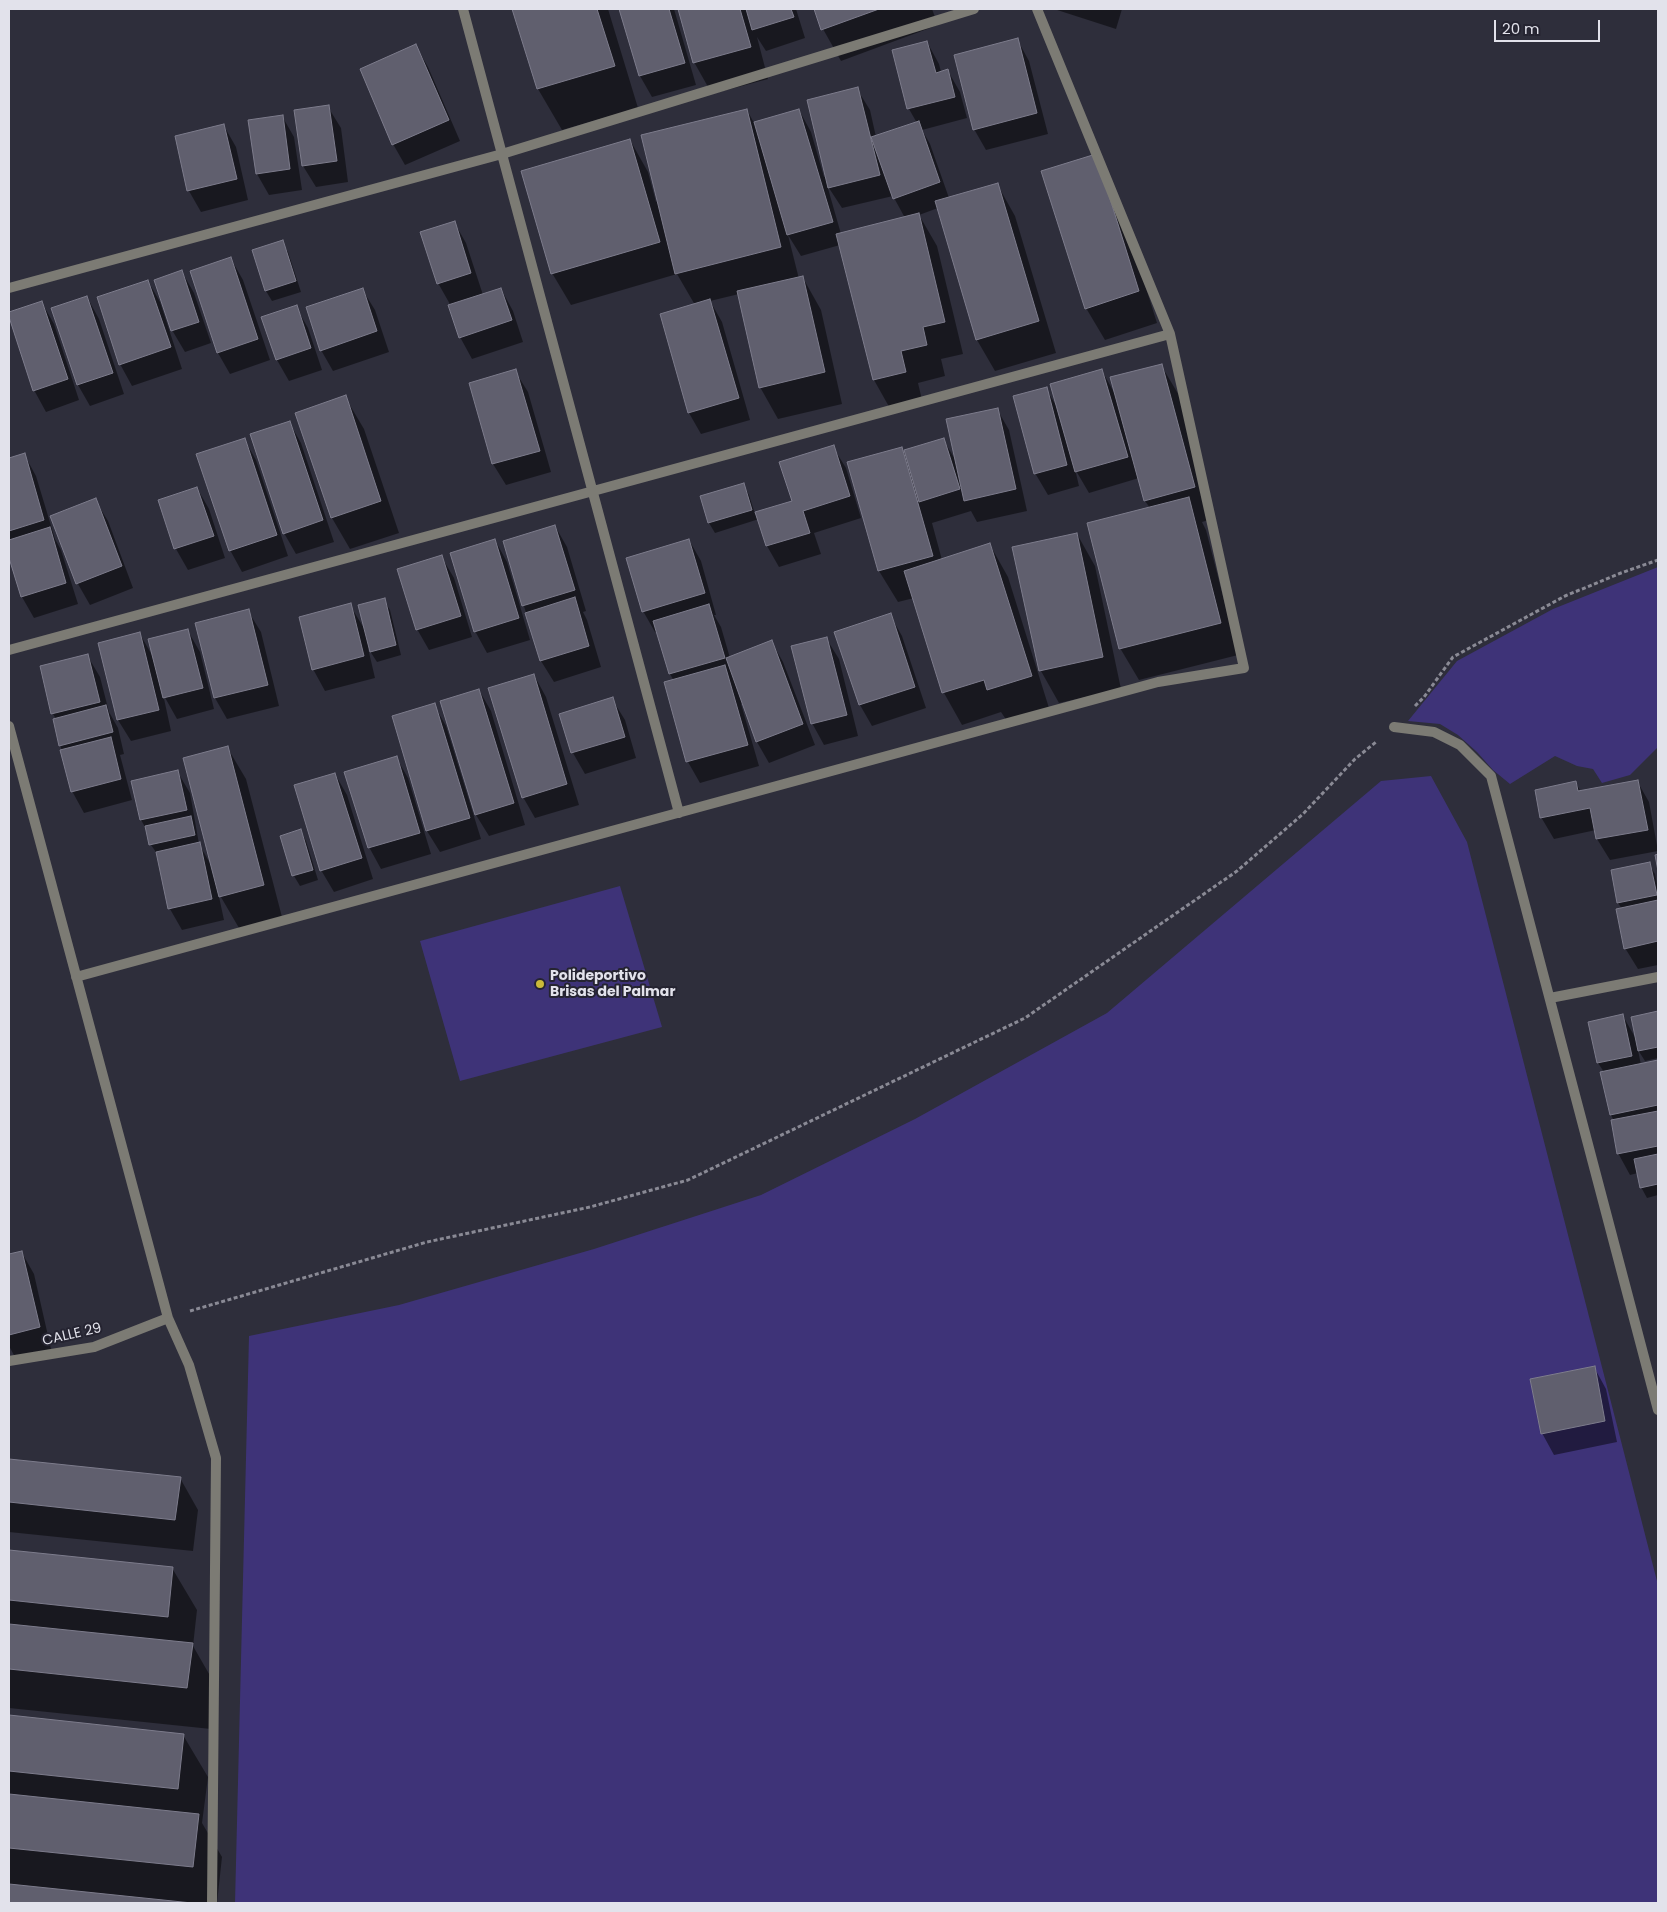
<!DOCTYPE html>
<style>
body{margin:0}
#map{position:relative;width:1667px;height:1912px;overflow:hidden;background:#2e2e3b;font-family:Poppins,sans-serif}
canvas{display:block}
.frame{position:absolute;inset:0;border:10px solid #e2e2eb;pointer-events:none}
.scale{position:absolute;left:1494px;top:20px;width:106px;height:22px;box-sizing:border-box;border:2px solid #e2e2eb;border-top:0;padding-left:6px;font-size:15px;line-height:18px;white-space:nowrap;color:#e2e2eb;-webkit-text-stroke:4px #252431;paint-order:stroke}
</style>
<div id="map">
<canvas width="1667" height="1912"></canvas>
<div class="frame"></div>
<div class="scale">20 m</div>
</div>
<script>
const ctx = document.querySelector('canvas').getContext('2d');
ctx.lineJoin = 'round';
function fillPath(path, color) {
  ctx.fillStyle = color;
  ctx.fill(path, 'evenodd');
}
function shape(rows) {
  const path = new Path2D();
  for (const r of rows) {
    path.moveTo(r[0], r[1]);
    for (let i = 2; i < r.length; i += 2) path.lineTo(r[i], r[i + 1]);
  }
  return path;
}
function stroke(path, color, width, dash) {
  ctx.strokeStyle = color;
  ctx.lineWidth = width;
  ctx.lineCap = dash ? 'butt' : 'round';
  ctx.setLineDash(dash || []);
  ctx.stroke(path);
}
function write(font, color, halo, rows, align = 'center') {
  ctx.font = font + ' Poppins,sans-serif';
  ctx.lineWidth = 4;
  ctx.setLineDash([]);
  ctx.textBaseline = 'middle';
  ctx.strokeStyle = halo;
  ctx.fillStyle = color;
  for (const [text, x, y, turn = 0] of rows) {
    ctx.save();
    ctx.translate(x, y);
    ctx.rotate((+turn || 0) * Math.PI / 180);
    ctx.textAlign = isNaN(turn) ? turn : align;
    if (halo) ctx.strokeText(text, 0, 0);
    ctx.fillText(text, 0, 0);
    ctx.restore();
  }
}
fillPath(shape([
 [1658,567,1658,747,1630,775,1602,783,1593,769,1577,766,1555,756,1510,784,1493,770,1477,752,1458,735,1440,724,1408,721,1457,661,1553,609],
 [1431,776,1467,842,1658,1585,1658,1903,235,1903,249,1336,399,1305,594,1249,761,1195,915,1119,1107,1013,1381,781],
 [620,886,662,1027,460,1081,420,941]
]), '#3e3378');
fillPath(shape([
 [512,9,608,9,638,108,562,130,538,89],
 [621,9,674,9,696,85,652,97,640,76],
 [680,9,796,9,805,38,766,51,757,37,768,79,712,94,694,62],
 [815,9,932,9,938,25,841,61,823,29],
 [1054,9,1122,9,1116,29],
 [1017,39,1029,61,1048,134,986,150,974,129],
 [927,42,939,64,941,72,948,71,960,92,967,118,922,130,930,144,949,198,997,184,1015,216,1056,353,995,371,977,340,938,208,919,215,937,246,963,354,941,359,945,376,918,383,923,404,892,412,874,380,840,245,801,256,788,235,799,279,803,278,821,310,842,404,778,419,760,387,739,294,710,301,722,322,750,420,701,434,689,413,661,315,695,305,677,274,571,305,552,273,630,140,648,172,656,202,747,110,754,123,799,110,811,132,824,177,827,176,857,89,870,110,876,137,917,123,909,109,893,51],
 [827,185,842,208,893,196,905,218,841,234],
 [416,46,428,67,460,141,405,165,393,144],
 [328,107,341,128,348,182,316,187,303,166],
 [282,116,294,137,302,190,269,195,257,174],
 [224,126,236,147,248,200,201,212,189,191,176,137],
 [1114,187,1157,323,1105,340,1086,308],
 [454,222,466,243,483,295,501,289,513,311,523,342,472,359,460,337,451,306,438,283],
 [282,242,288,252,301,292,272,301,266,291,254,250],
 [231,259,243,280,270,360,230,374,218,353],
 [182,272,194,293,211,343,185,352,172,330],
 [148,281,160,302,182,369,132,386,120,364],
 [362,289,375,310,389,352,333,371,321,350],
 [87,297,99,319,124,394,90,406,78,385,53,309],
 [42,303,54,324,79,400,46,412,34,390,9,313],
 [296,307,308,328,322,370,289,381,277,360,263,318],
 [1161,365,1180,397,1212,519,1202,522,1206,530,1238,655,1139,680,1120,648,1150,508,1145,501,1139,478,1089,493,1075,469,1079,486,1048,495,1035,473,1046,389,1057,407,1102,371,1115,394],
 [515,371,528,392,551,472,506,485,493,464,471,384],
 [345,397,364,429,399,533,350,549,332,518],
 [997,409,1009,430,1027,511,977,522,971,511,932,523,942,560,990,545,1008,577,1049,708,1007,721,1001,712,962,725,944,693,914,598,898,602,879,571,903,451,943,439,956,461],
 [289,422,301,443,334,542,296,554,284,533],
 [244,439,256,460,288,556,242,572,230,550],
 [833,447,846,468,861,518,814,533,821,554,779,567,767,546,759,519,715,533,709,523,743,484,749,495,755,514,793,502],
 [24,454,36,476,55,539,61,550,78,604,34,618,22,597,9,553,9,459],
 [197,488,209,509,225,558,188,570,176,549,159,501],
 [95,500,108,521,133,588,90,605,78,584,52,517],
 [555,526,567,547,586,611,583,612,587,620,601,667,554,682,541,661,504,542],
 [1077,534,1095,566,1121,689,1059,703,1041,671,1014,548],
 [495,540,507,562,530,640,487,653,475,631],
 [689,540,701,561,716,615,714,615,721,627,730,658,771,641,783,662,815,745,769,763,757,742,743,703,741,704,759,766,700,783,688,762,665,683,674,681,670,674,658,632,655,632,643,611],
 [441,556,454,578,472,637,429,650,417,629],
 [384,600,390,610,401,655,377,662,368,648,375,678,325,691,313,669,350,605,365,630],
 [248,611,261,632,279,706,227,719,215,698,196,624],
 [890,615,902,636,926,708,872,726,860,705,836,633],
 [188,631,200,652,214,709,177,719,163,694,171,731,131,741,118,720,140,634,153,657],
 [826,638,839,659,858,736,824,745,812,723],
 [87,655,100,677,109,712,118,728,124,754,120,755,132,800,84,813,72,791,54,720,56,719,53,714],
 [534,675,546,697,579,805,535,818,523,797],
 [479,690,491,711,525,825,489,836,476,815,442,702],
 [612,699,625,720,636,758,585,774,573,753,561,714],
 [434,705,446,726,481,839,440,852,427,831],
 [227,747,246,779,282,917,239,928,218,892,224,920,182,930,170,909,158,855,151,845,148,832,141,820,133,782,177,771,190,793,199,844,211,865],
 [396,757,408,778,431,854,381,869,369,847],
 [335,774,347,795,373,879,334,892,321,870],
 [1637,781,1649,802,1658,851,1610,860,1597,839,1596,830,1554,839,1541,817,1576,783,1581,792],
 [301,831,306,841,318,880,300,886,294,876,282,836],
 [1649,864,1655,874,1658,889,1658,965,1638,969,1625,948,1622,909,1618,903],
 [1658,1013,1658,1058,1645,1061,1638,1050,1641,1065,1658,1061,1658,1195,1647,1198,1641,1187,1638,1173,1630,1175,1618,1153,1614,1121,1611,1115,1602,1073,1604,1072,1598,1063,1623,1016,1636,1039,1632,1018],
 [22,1253,34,1274,51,1349,15,1357,9,1346,9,1256],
 [1594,1367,1606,1389,1617,1442,1554,1455,1542,1433],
 [9,1460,180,1478,198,1510,193,1551,9,1532],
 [9,1551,172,1568,197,1610,193,1646,216,1686,211,1729,9,1708],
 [9,1717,183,1735,208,1777,202,1823,222,1857,217,1903,9,1903]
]), '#0007');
const building = shape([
 [512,9,597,9,615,66,537,89,512,9],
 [619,9,669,9,685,63,639,76,619,9],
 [678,9,740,9,751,47,693,63,678,9],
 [746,9,791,9,794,17,752,30,746,9],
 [814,9,879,9,821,30,814,9],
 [1018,38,1037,113,973,130,954,55,1018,38],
 [927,41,936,73,948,69,955,97,907,109,892,50,927,41],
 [416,44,449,120,392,145,360,69,416,44],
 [858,87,880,175,828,188,807,100,858,87],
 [329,105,337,161,302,166,294,110,329,105],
 [747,109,781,247,675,274,641,135,747,109],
 [799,109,833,222,787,235,754,122,799,109],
 [283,115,290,169,256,174,248,120,283,115],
 [919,121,940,182,893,199,871,137,919,121],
 [224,124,237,179,187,191,175,136,224,124],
 [630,139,660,242,551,274,521,171,630,139],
 [1096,154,1139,291,1085,309,1041,171,1096,154],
 [998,183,1039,321,976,340,935,201,998,183],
 [919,213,945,322,923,327,927,345,901,351,906,372,873,380,836,234,919,213],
 [455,221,471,273,437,284,420,232,455,221],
 [283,240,296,281,265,291,252,250,283,240],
 [231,257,258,339,217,353,190,271,231,257],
 [182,270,199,322,171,331,154,280,182,270],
 [803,276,825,372,759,388,737,291,803,276],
 [148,280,171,347,119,365,97,297,148,280],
 [363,288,377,331,320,351,306,307,363,288],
 [501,288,512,320,459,338,448,305,501,288],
 [87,296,113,373,77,385,51,308,87,296],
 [710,299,739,398,688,413,660,314,710,299],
 [42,301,68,379,33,391,9,317,9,312,42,301],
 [297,305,311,348,276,360,261,317,297,305],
 [1162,364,1195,487,1144,501,1110,377,1162,364],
 [516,369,540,451,492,464,469,383,516,369],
 [1102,369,1128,457,1075,472,1050,384,1102,369],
 [1047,387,1067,465,1034,474,1013,396,1047,387],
 [346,395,381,501,331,518,295,413,346,395],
 [998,408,1016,489,964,501,946,419,998,408],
 [290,421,323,520,283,534,250,434,290,421],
 [245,438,277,535,229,551,196,454,245,438],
 [944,438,960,489,919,502,904,450,944,438],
 [834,445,850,496,803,511,810,533,766,546,755,512,792,501,779,462,834,445],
 [902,447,933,556,878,571,847,462,902,447],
 [25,453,44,520,9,531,9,458,25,453],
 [744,483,752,510,708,523,700,496,744,483],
 [197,487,214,536,174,549,158,500,197,487],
 [1189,497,1221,623,1119,649,1087,523,1189,497],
 [96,498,122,566,76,584,50,516,96,498],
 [555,525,575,590,522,606,503,541,555,525],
 [50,527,66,583,21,597,9,558,9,540,50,527],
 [1077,533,1103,657,1039,671,1012,547,1077,533],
 [495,539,519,618,474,632,450,553,495,539],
 [689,539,705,593,642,612,626,558,689,539],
 [990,543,1032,676,987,690,984,680,942,693,904,571,990,543],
 [442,555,461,616,416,630,397,569,442,555],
 [575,597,589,646,540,661,525,613,575,597],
 [385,598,396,645,370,652,358,605,385,598],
 [351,603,364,656,312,670,299,617,351,603],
 [709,604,725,658,669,674,653,621,709,604],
 [249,609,268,685,214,698,195,623,249,609],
 [891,613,915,687,859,705,834,632,891,613],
 [188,629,203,688,163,698,148,639,188,629],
 [140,632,159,710,117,720,98,643,140,632],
 [827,637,847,715,811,724,791,646,827,637],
 [772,640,803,724,756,742,726,658,772,640],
 [88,654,100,702,51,714,40,666,88,654],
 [725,665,748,745,686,762,664,682,725,665],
 [534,674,567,784,522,798,488,688,534,674],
 [479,689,514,803,475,815,440,701,479,689],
 [613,697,625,737,571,753,559,714,613,697],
 [435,703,470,818,426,831,392,716,435,703],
 [106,705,113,732,59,746,53,719,106,705],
 [111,737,121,779,71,792,60,750,111,737],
 [228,746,264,885,219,897,183,758,228,746],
 [397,756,420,833,368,848,344,772,397,756],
 [178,770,187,810,140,820,131,781,178,770],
 [335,773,362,858,320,871,294,785,335,773],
 [1638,780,1648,830,1596,839,1590,808,1540,818,1535,790,1576,781,1578,791,1638,780],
 [191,816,195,835,149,845,145,826,191,816],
 [301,829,313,870,292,876,280,836,301,829],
 [200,842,212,899,168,909,156,852,200,842],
 [1658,854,1658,871,1655,855,1658,854],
 [1650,862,1657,895,1617,903,1611,870,1650,862],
 [1658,900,1658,941,1624,949,1616,909,1658,900],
 [1658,1011,1658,1047,1638,1051,1631,1017,1658,1011],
 [1623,1014,1632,1056,1597,1063,1588,1022,1623,1014],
 [1658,1060,1658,1105,1610,1115,1600,1072,1658,1060],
 [1658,1111,1658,1146,1617,1154,1611,1120,1658,1111],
 [1658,1154,1658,1184,1640,1188,1634,1159,1658,1154],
 [22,1251,40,1327,9,1335,9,1254,22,1251],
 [1595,1366,1605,1421,1541,1434,1530,1379,1595,1366],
 [9,1459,181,1477,175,1520,9,1502,9,1459],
 [9,1550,173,1567,168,1617,9,1600,9,1550],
 [9,1624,193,1643,187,1688,9,1669,9,1624],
 [9,1715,184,1734,178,1789,9,1771,9,1715],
 [9,1794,199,1814,193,1867,9,1848,9,1794],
 [9,1884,192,1903,9,1903,9,1884]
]);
fillPath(building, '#605f6e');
stroke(building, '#7d7c8c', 1);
stroke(shape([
 [1415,706,1424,697,1453,657,1565,596,1621,573,1658,560],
 [190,1311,427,1242,590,1207,688,1180,1025,1018,1237,871,1303,814,1355,759,1376,742]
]), '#8a8a95', 3, [4, 2.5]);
stroke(shape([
 [463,9,679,813],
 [9,288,502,154,974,9],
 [9,650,1170,334],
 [9,726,168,1318,189,1365,216,1458,212,1903],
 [1394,727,1434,732,1460,745,1491,776,1658,1410],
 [76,977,1158,682,1244,668,1170,334,1037,9],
 [1550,998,1658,977],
 [9,1361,94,1347,168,1318]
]), '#7c7b74', 10);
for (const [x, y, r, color] of [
 [540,984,5,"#cbba39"]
]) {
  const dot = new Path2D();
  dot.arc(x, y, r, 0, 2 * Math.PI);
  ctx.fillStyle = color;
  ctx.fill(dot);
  stroke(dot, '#252431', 2);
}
write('bold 14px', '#e2e2eb', '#252431', [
 ["Polideportivo",550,976],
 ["Brisas del Palmar",550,992]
], 'left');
write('14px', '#e2e2eb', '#252431', [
 ["CALLE 29",72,1335,-13]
]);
</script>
